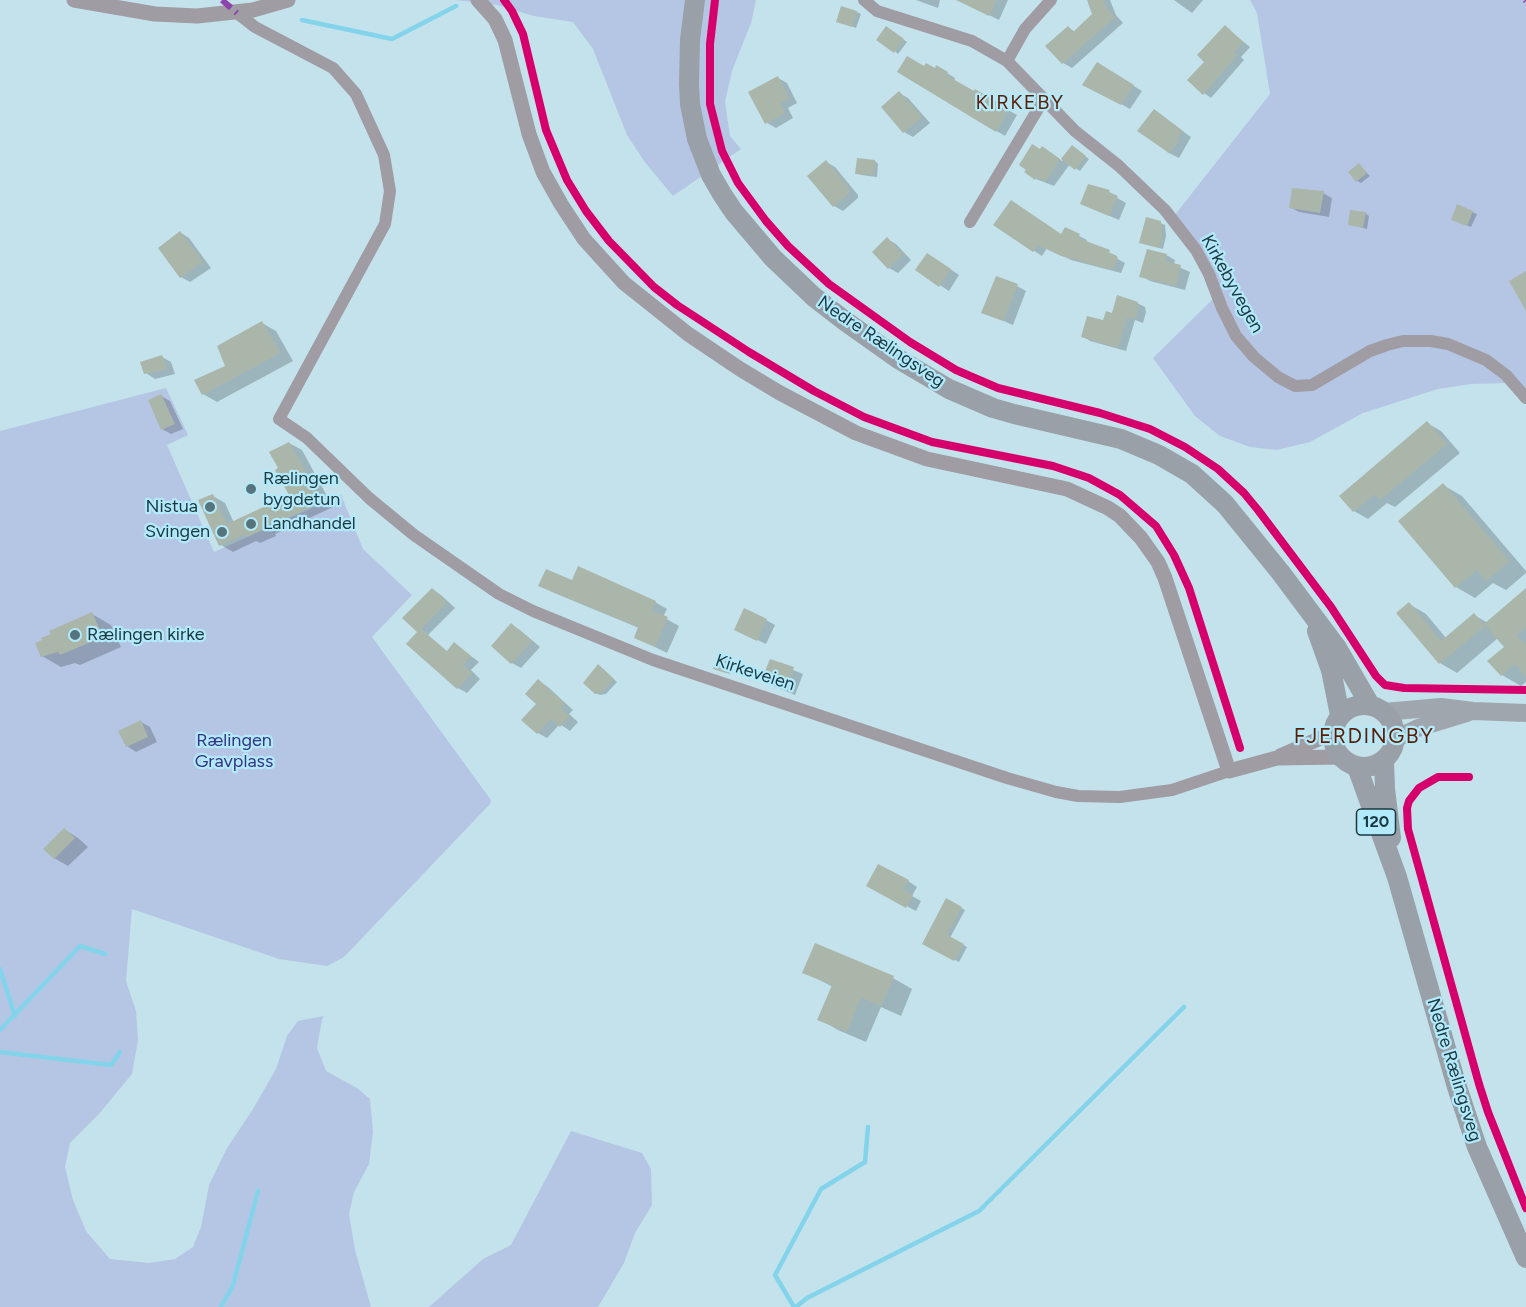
<!DOCTYPE html>
<meta charset="utf-8">
<style>
body{margin:0}
canvas{display:block;background:#c3e2eb}
</style>
<canvas width="1526" height="1307"></canvas>
<script>
const ctx = document.querySelector('canvas').getContext('2d');
ctx.lineJoin = 'round';
function fillPath(path, color) {
  ctx.fillStyle = color;
  ctx.fill(path, 'evenodd');
}
function shape(rows) {
  const path = new Path2D();
  for (const r of rows) {
    if (r.length === 3) {
      path.moveTo(r[0] + r[2], r[1]);
      path.arc(r[0], r[1], r[2], 0, 2 * Math.PI);
      continue;
    }
    path.moveTo(r[0], r[1]);
    for (let i = 2; i < r.length; i += 2) path.lineTo(r[i], r[i + 1]);
  }
  return path;
}
function stroke(path, color, width, dash) {
  ctx.strokeStyle = color;
  ctx.lineWidth = width;
  ctx.lineCap = dash ? 'butt' : 'round';
  ctx.setLineDash(dash || []);
  ctx.stroke(path);
}
function write(font, color, halo, rows, align = 'center') {
  ctx.font = font + ' Figtree,sans-serif';
  ctx.lineWidth = 4.5;
  ctx.setLineDash([]);
  ctx.textBaseline = 'middle';
  ctx.strokeStyle = halo;
  ctx.fillStyle = color;
  for (const [text, x, y, turn = 0] of rows) {
    ctx.save();
    ctx.translate(x, y);
    ctx.rotate((+turn || 0) * Math.PI / 180);
    ctx.textAlign = isNaN(turn) ? turn : align;
    if (halo) ctx.strokeText(text, 0, 0);
    ctx.fillText(text, 0, 0);
    ctx.restore();
  }
}
fillPath(shape([
 [455,0,756,0,751,23,732,71,725,102,730,136,741,149,673,196,644,161,627,135,593,49,573,22,534,16,497,5],
 [1250,0,1526,0,1526,393,1507,383,1471,384,1438,389,1363,413,1310,442,1277,450,1250,447,1220,436,1195,416,1153,358,1213,299,1213,280,1174,216,1270,94,1257,13],
 [166,388,188,435,167,445,214,552,341,495,363,549,412,595,372,637,491,800,490,804,344,957,327,966,279,959,132,909,126,981,136,1011,138,1040,132,1074,99,1114,70,1143,65,1167,73,1200,86,1231,110,1259,149,1263,175,1259,193,1247,201,1227,209,1185,227,1148,253,1109,276,1069,287,1036,298,1021,324,1016,322,1019,317,1048,326,1071,357,1088,370,1099,373,1132,369,1164,354,1192,349,1214,355,1250,371,1307,0,1307,0,431],
 [571,1131,642,1153,651,1169,652,1205,635,1233,624,1263,598,1307,429,1307,483,1259,511,1245]
]), '#b5c6e4');
fillPath(shape([
 [916,0,940,0,938,8],
 [970,0,1008,0,999,20,977,9],
 [1088,0,1110,0,1116,15,1123,23,1072,68,1063,63,1068,27,1075,32,1094,14],
 [1174,0,1203,0,1192,13],
 [857,12,861,14,856,28,842,23],
 [1225,27,1250,47,1241,57,1244,60,1211,98,1204,93,1206,62],
 [890,30,907,42,898,54,895,51],
 [937,67,955,78,954,81,974,93,975,91,1017,115,1005,136,899,72,924,68,935,70],
 [1106,69,1142,91,1130,109,1085,84],
 [778,78,787,83,797,103,788,108,793,118,776,128,767,123],
 [899,93,908,98,930,123,913,137,904,132,883,108],
 [1163,117,1191,137,1179,158,1167,152],
 [1073,147,1089,159,1080,171,1070,164,1054,186,1036,179,1041,151,1051,153,1062,161],
 [875,161,878,164,877,177,861,175,857,173],
 [826,162,835,167,858,195,858,198,843,211,834,206],
 [1359,165,1370,176,1361,183,1357,181],
 [1098,187,1126,203,1119,220,1081,204],
 [1323,193,1332,198,1329,217,1299,212,1290,207],
 [1458,206,1477,214,1471,227,1456,221],
 [1365,213,1369,216,1367,229,1349,224],
 [1160,223,1165,225,1166,236,1163,249,1145,244],
 [995,225,1062,235,1065,229,1087,240,1086,242,1117,256,1116,258,1125,263,1121,273,1071,260,1047,248,1042,256],
 [180,232,189,238,211,268,190,282,181,277],
 [887,239,896,244,911,260,898,273,889,268],
 [1166,255,1175,260,1174,265,1190,272,1185,290,1150,281,1141,276],
 [937,260,959,275,949,291,917,270],
 [1017,286,1026,291,1013,325,983,312],
 [1137,303,1145,307,1146,312,1143,323,1135,320,1126,351,1090,341,1083,336,1113,314],
 [262,323,276,331,293,361,217,402,203,394,196,380,226,367],
 [162,357,171,362,175,374,155,379,146,373],
 [161,396,170,401,183,429,171,434,162,429],
 [1427,423,1441,431,1460,453,1395,507,1387,503,1368,519,1354,511],
 [289,443,302,450,333,507,275,534,276,536,260,543,256,541,233,552,221,545,213,496,225,503,234,523,291,496],
 [1443,485,1462,496,1526,571,1526,573,1506,590,1493,583,1475,598,1456,587,1400,521],
 [573,582,655,602,667,609,663,617,679,626,667,653,635,637,639,628,552,592,540,585],
 [432,589,441,595,455,608,428,635,447,652,455,644,479,662,471,670,480,679,467,693,458,688,408,644,419,632],
 [1526,590,1526,682,1521,686,1502,675,1506,647,1498,638,1457,673,1440,663,1398,614,1409,604,1426,614,1446,638,1474,615,1488,623],
 [92,614,111,625,121,647,80,665,75,663,61,667,42,656],
 [766,620,775,625,766,644,745,634],
 [512,625,520,630,540,647,521,668,512,663],
 [731,659,735,661,730,674,719,670],
 [771,661,803,674,795,695,767,683],
 [602,668,617,682,606,694,600,695,595,693],
 [539,681,548,687,573,710,569,714,578,722,570,731,560,724,547,738,538,733],
 [141,722,150,727,157,742,136,752,127,746],
 [65,830,78,838,88,847,68,866,54,858],
 [908,881,917,887,912,896,921,901,916,911,868,886],
 [946,900,965,910,950,938,967,947,959,962,924,944],
 [804,972,893,978,912,989,901,1016,881,1007,866,1042,838,1030,819,1019,833,987]
]), '#0003');
stroke(shape([
 [302,20,392,39,456,6],
 [0,969,15,1016],
 [0,1030,80,946,105,954],
 [0,1052,111,1065,120,1052],
 [221,1307,233,1285,258,1191],
 [794,1307,775,1275,821,1189,865,1162,868,1127],
 [796,1307,807,1298,979,1211,1184,1007]
]), '#83d4eb', 4.5);
fillPath(shape([
 [956,0,997,0,989,16],
 [1087,0,1104,0,1107,9,1115,17,1062,64,1045,46,1068,26,1073,32,1092,14],
 [841,6,857,11,852,27,836,22],
 [1225,25,1243,42,1234,52,1237,55,1203,95,1187,80,1204,62,1197,55],
 [886,26,904,39,894,53,876,40],
 [907,56,924,66,926,63,935,68,936,65,948,72,946,75,974,91,975,89,1009,109,996,132,897,72],
 [1097,62,1134,85,1121,105,1082,85],
 [778,76,789,98,780,103,785,113,765,124,748,92],
 [899,91,922,117,903,133,881,107],
 [1154,109,1183,131,1176,139,1179,141,1169,153,1137,131],
 [1032,144,1040,149,1042,146,1060,159,1045,182,1037,177,1035,180,1024,172,1026,170,1019,165],
 [1072,145,1086,156,1075,170,1061,159],
 [857,158,875,160,874,175,855,174],
 [826,160,849,188,849,193,833,207,807,176],
 [1359,163,1367,173,1356,182,1348,172],
 [1088,184,1110,190,1109,192,1118,196,1109,216,1080,204],
 [1292,188,1324,191,1320,213,1289,208],
 [1011,200,1061,234,1065,227,1080,234,1078,238,1110,250,1109,253,1118,257,1112,270,1061,256,1038,245,1033,252,993,225],
 [1457,204,1473,211,1467,226,1451,220],
 [1350,210,1366,212,1363,228,1348,225],
 [1146,217,1161,221,1162,234,1159,248,1139,243],
 [180,231,203,262,180,278,158,248],
 [887,237,903,254,888,269,872,252],
 [1147,249,1167,254,1165,261,1181,265,1176,286,1139,277],
 [927,253,951,269,939,287,915,270],
 [1526,271,1526,311,1509,281],
 [996,276,1018,284,1003,321,981,313],
 [1117,295,1138,302,1137,305,1139,306,1135,319,1127,317,1118,348,1081,337,1087,316,1103,320,1106,311,1112,313],
 [262,321,280,353,202,395,194,380,225,366,217,346],
 [162,355,167,369,144,374,140,362],
 [161,394,175,424,161,430,148,400],
 [1427,421,1447,444,1380,500,1375,494,1353,512,1339,496],
 [289,442,322,500,309,508,263,527,264,529,246,537,245,534,219,546,198,500,213,494,227,524,289,495,275,470,278,468,269,452],
 [1443,483,1509,561,1487,581,1477,570,1455,588,1398,521],
 [578,566,656,601,652,610,668,617,655,647,634,638,638,627,538,586,546,569,572,580],
 [432,588,447,602,421,629,447,651,454,642,471,656,463,665,472,673,457,689,406,644,417,632,402,618],
 [1526,588,1526,627,1517,635,1526,645,1526,677,1515,664,1501,676,1487,661,1504,647,1484,624],
 [1409,602,1441,641,1474,613,1485,626,1439,664,1396,613],
 [744,608,767,619,757,641,734,630],
 [92,612,103,637,60,655,58,652,41,657,35,643,42,640,41,638,51,634,49,631],
 [511,623,532,641,511,664,491,646],
 [719,653,732,657,726,673,713,669],
 [770,659,794,667,786,691,765,683,768,675,764,674],
 [598,664,614,679,602,692,595,694,583,683],
 [538,679,565,704,561,708,570,716,560,727,551,719,537,734,521,720,536,704,525,694],
 [141,720,148,737,126,747,118,731],
 [64,828,75,838,54,859,43,849],
 [878,864,909,880,903,890,913,895,906,908,866,886],
 [946,898,962,907,947,935,964,944,954,961,922,944],
 [815,943,894,976,881,1006,861,997,847,1032,817,1020,832,985,802,973]
]), '#abb6aa');
stroke(shape([
 [864,0,877,11,972,41,1007,61,1075,131,1119,166,1165,210,1196,250,1209,274,1222,308,1236,336,1254,357,1278,377,1295,386,1312,385,1370,351,1387,345,1403,341,1431,341,1448,344,1486,360,1506,375,1526,398],
 [237,13,255,27,333,68,356,94,384,155,390,191,385,224,279,419,307,438,369,498,414,535,499,594,533,611,653,660,1007,778,1056,792,1078,796,1120,797,1172,790,1229,771],
 [1007,61,1025,29,1051,0],
 [970,222,1044,99]
]), '#9f9ca3', 12);
stroke(shape([
 [74,0,155,14,197,16,253,10,288,0],
 [478,0,495,19,505,40,529,134,543,172,561,204,584,239,624,283,688,334,740,369,780,393,856,433,927,459,1067,489,1108,508,1120,516,1141,538,1158,562,1165,578,1229,771,1277,758,1341,757],
 [1280,756,1332,733]
]), '#9f9ca3', 15);
stroke(shape([
 [1384,712,1441,707,1473,711,1526,713],
 [1395,739,1418,728,1467,713]
]), '#a0a6ae', 18);
stroke(shape([
 [695,0,690,40,689,84,690,104,697,139,711,175,722,194,734,212,773,258,814,297,845,321,900,360,949,389,993,408,1014,414,1121,439,1159,455,1192,474,1225,504,1281,573,1337,648,1370,705],
 [1317,631,1331,670,1340,715],
 [1364,736,31],
 [1384,760,1385,789,1391,838],
 [1357,767,1397,877,1457,1087,1477,1147,1526,1258]
]), '#9aa0a8', 20);
stroke(shape([
 [222,0,237,13],
 [1525,0,1526,1]
]), '#8e44ad', 6, [12, 6]);
stroke(shape([
 [504,0,512,11,523,34,546,130,567,180,586,211,609,241,654,287,677,305,749,352,814,391,864,417,932,442,1053,466,1089,478,1120,495,1156,526,1174,555,1189,588,1240,748],
 [715,0,710,44,710,104,722,151,738,183,766,221,788,246,829,284,910,342,956,370,998,388,1100,413,1150,429,1185,447,1218,469,1244,493,1258,510,1331,607,1376,676,1385,685,1404,688,1526,690],
 [1469,777,1438,777,1419,788,1409,801,1407,808,1408,829,1479,1084,1488,1112,1526,1208]
]), '#d6006c', 8);
for (const [x, y, r, color] of [
 [251,489,6,"#55747c"],
 [210,507,6,"#55747c"],
 [251,524,6,"#55747c"],
 [222,532,6,"#55747c"],
 [75,635,6,"#55747c"]
]) {
  const dot = new Path2D();
  dot.arc(x, y, r, 0, 2 * Math.PI);
  ctx.fillStyle = color;
  ctx.fill(dot);
  stroke(dot, '#b3eafb', 2);
}
for (const [x, y, w] of [
 [1376,822,39]
]) {
  const box = new Path2D();
  box.roundRect(x - w / 2, y - 13, w, 26, 4.5);
  ctx.fillStyle = '#b3eafb';
  ctx.fill(box);
  stroke(box, '#1a3840', 1.5);
}
write('bold 16px', '#1a3840', null, [
 ["120",1376,822]
]);
write('18px', '#1a3840', '#b3eafb', [
 ["Kirkebyvegen",1232,284,61],
 ["Nedre Rælingsveg",881,342,34],
 ["Kirkeveien",755,673,18],
 ["Nedre Rælingsveg",1454,1070,73]
]);
write('18px', '#1a3840', '#b3eafb', [
 ["Rælingen",263,479],
 ["bygdetun",263,500],
 ["Nistua",198,507,"right"],
 ["Landhandel",263,524],
 ["Svingen",210,532,"right"],
 ["Rælingen kirke",87,635]
], 'left');
write('18px', '#353384', '#b3eafb', [
 ["Rælingen",234,741],
 ["Gravplass",234,762]
]);
ctx.letterSpacing = '1.5px';
write('20px', '#5d1d04', '#b3eafb', [
 ["KIRKEBY",1020,103]
]);
ctx.letterSpacing = '0px';
ctx.letterSpacing = '1.5px';
write('21px', '#5d1d04', '#b3eafb', [
 ["FJERDINGBY",1364,737]
]);
ctx.letterSpacing = '0px';
</script>
